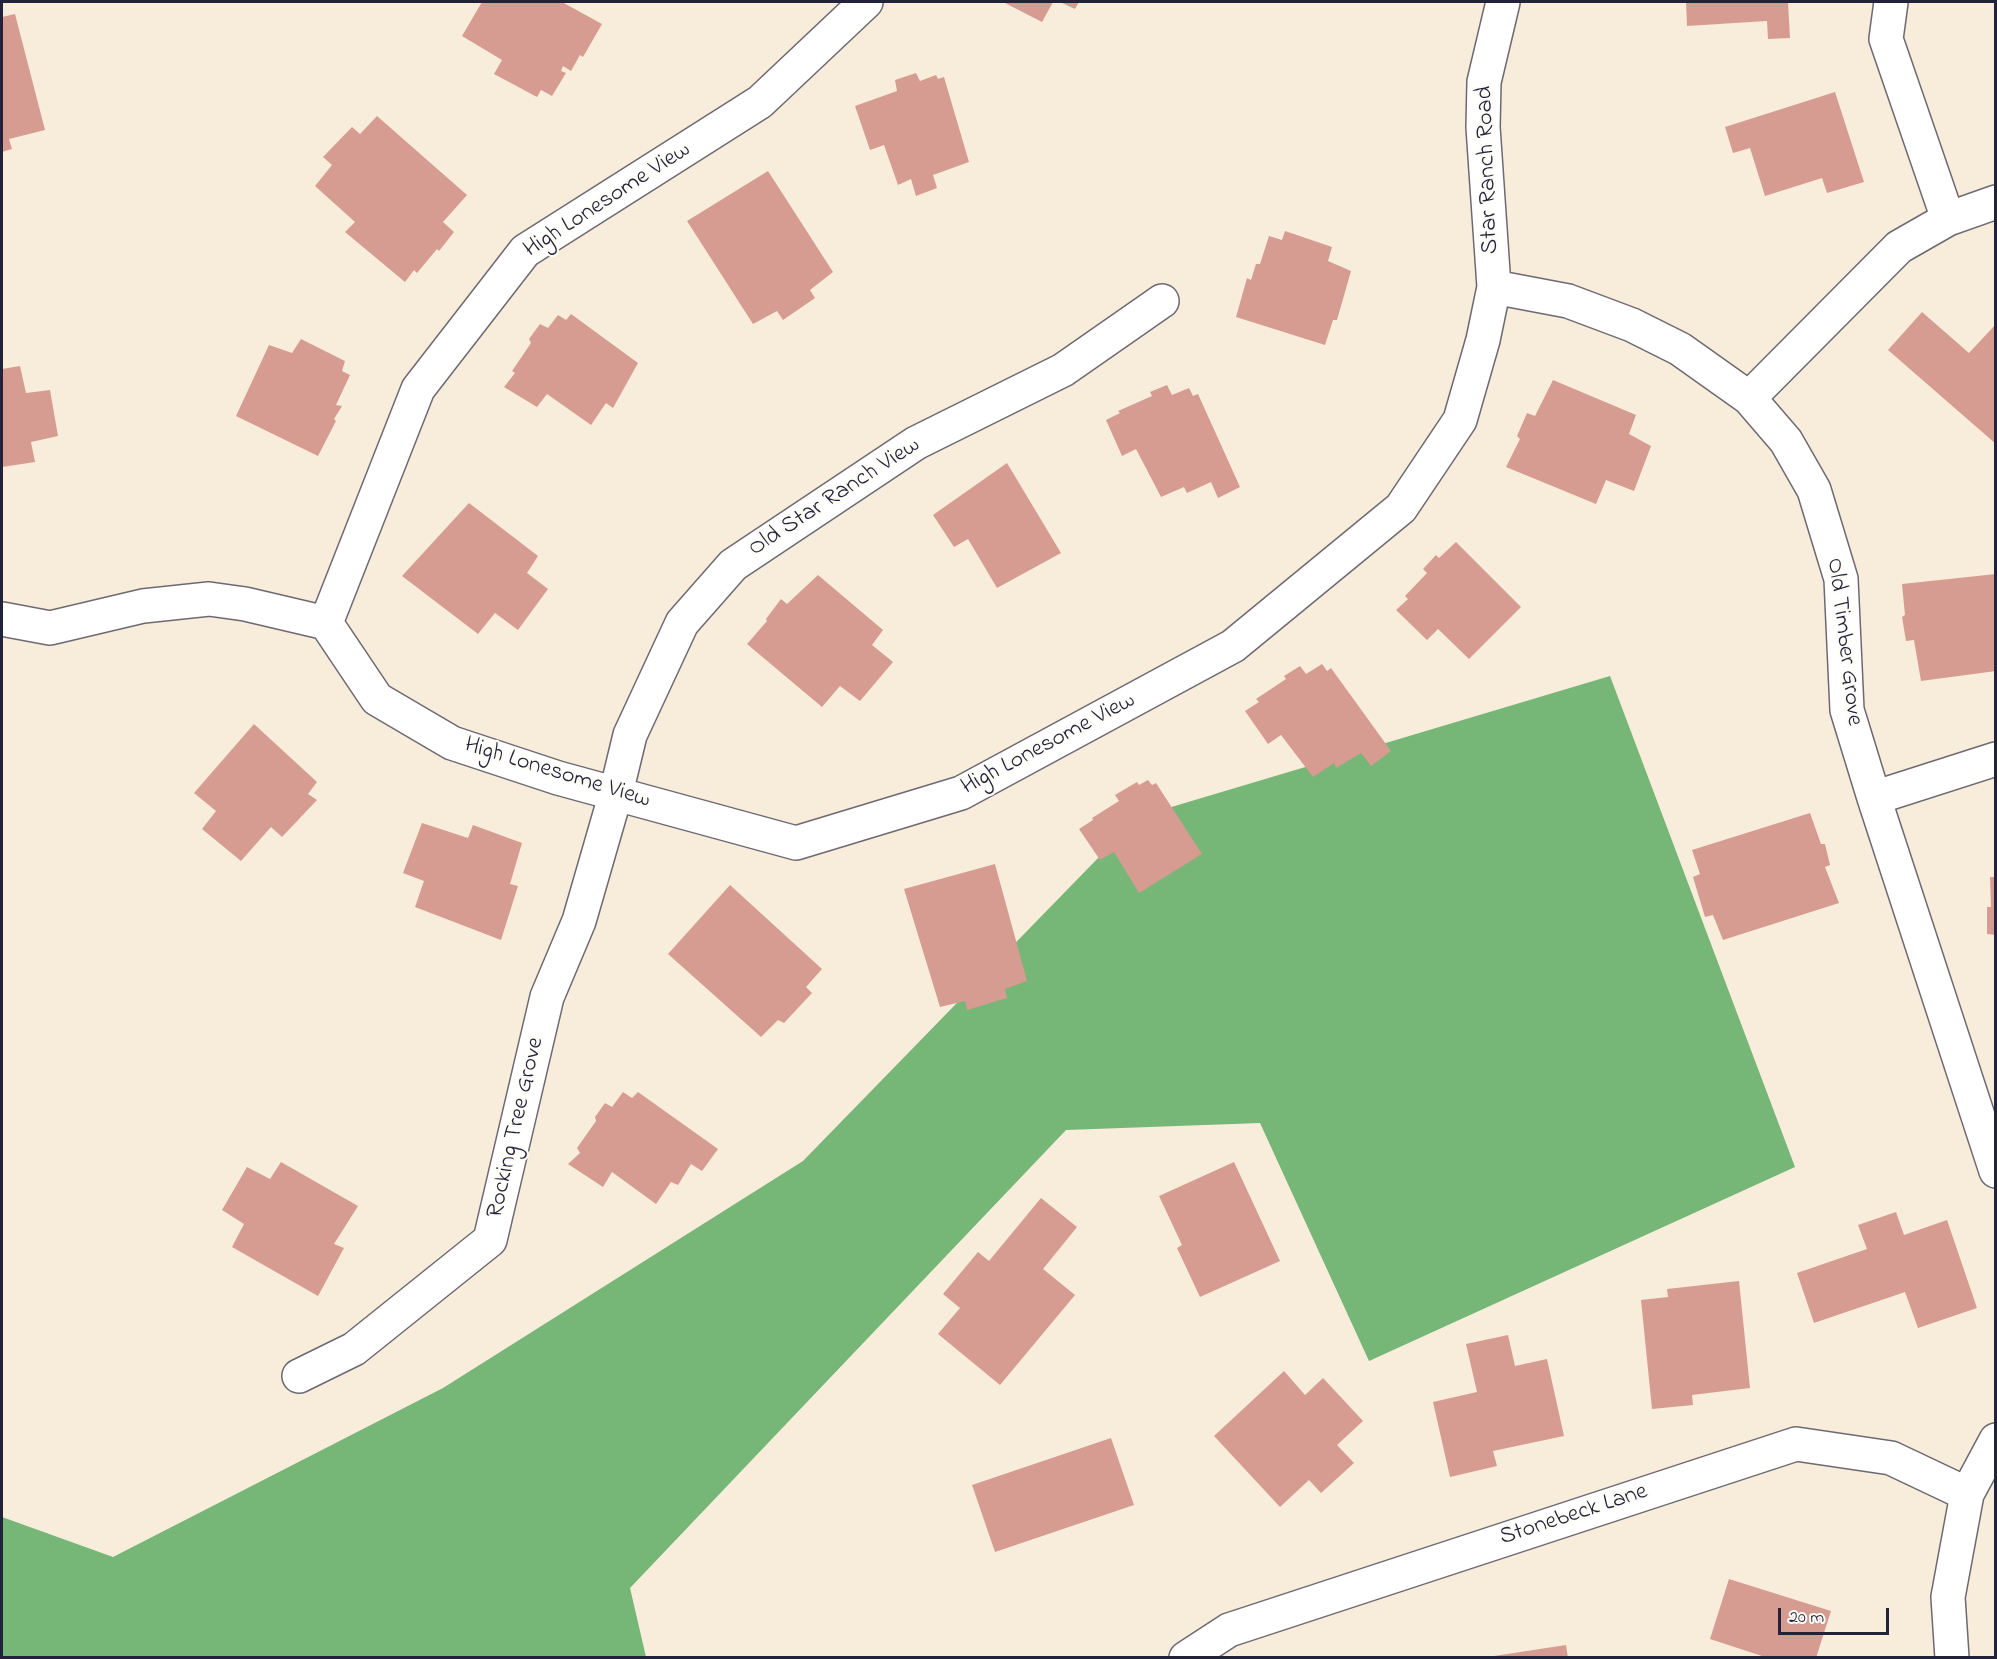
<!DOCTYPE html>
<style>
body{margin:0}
#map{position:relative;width:1997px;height:1659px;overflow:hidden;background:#f7edda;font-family:"Indie Flower",sans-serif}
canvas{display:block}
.frame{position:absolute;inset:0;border:3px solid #22223b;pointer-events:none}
.scale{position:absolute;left:1778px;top:1608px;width:111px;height:27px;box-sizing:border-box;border:3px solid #22223b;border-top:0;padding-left:8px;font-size:18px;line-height:21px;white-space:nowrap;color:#22223b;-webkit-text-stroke:4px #fdfcf7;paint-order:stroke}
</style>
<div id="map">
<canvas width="1997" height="1659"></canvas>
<div class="frame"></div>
<div class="scale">20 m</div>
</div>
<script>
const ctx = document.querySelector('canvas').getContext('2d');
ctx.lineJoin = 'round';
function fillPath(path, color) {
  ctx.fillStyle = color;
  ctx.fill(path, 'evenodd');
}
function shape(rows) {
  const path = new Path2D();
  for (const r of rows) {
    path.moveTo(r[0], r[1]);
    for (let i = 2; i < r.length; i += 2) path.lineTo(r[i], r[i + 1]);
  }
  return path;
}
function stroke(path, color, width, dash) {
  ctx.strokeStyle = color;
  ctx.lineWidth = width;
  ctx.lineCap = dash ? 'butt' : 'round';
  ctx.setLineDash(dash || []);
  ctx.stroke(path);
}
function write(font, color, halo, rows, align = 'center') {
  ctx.font = font + ' "Indie Flower",sans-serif';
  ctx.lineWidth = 4.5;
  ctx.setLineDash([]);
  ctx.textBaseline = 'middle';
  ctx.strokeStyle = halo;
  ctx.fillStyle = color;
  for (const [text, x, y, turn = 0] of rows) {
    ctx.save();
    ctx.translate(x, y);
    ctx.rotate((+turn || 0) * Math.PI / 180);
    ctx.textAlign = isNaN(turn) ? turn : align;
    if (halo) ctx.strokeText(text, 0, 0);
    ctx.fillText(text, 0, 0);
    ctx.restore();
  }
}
fillPath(shape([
 [1610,676,1795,1167,1369,1361,1260,1123,1066,1130,630,1588,646,1657,2,1658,2,1517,113,1557,443,1388,803,1161,1138,817]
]), '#76b676');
fillPath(shape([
 [482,2,562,2,602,24,583,57,580,55,571,71,563,66,561,71,566,73,552,96,541,90,537,97,494,74,502,60,462,36],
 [1003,2,1053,2,1042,22],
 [1060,2,1079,2,1075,9],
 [1686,2,1788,2,1790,38,1768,39,1767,21,1687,26],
 [15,14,45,130,9,139,12,149,2,152,2,17],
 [916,73,920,81,936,75,938,79,944,77,969,162,933,175,937,188,916,196,911,179,898,185,884,145,870,150,855,106,897,91,895,80],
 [1835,92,1864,182,1827,193,1822,178,1765,196,1750,148,1733,153,1725,127],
 [377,116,467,195,443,222,454,232,439,251,437,249,417,273,414,270,405,282,345,232,355,222,315,186,332,165,323,157,352,127,360,134],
 [768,171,833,272,810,290,815,298,783,320,777,311,753,324,687,221],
 [1285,231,1332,247,1328,261,1351,271,1337,320,1333,320,1325,345,1236,317,1247,278,1251,280,1256,264,1260,264,1269,236,1282,240],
 [1922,312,1969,353,1996,324,1996,444,1888,350],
 [571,314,638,363,613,408,606,403,591,425,547,394,537,407,504,387,515,373,512,371,531,343,529,339,540,324,548,328,558,315,566,320],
 [301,339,345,361,342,371,350,375,336,405,342,406,334,419,336,421,318,456,236,416,269,345,292,353],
 [20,366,26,393,50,390,58,436,31,442,35,462,2,467,2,369],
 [1553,380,1636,415,1629,434,1651,446,1634,491,1606,480,1596,504,1506,467,1520,439,1517,436,1527,413,1535,416],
 [1167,385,1172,395,1189,388,1193,396,1198,394,1240,487,1218,498,1211,482,1187,493,1184,487,1161,497,1136,449,1122,456,1106,420,1120,413,1118,411,1152,396,1150,392],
 [1007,463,1061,553,997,588,968,539,954,547,933,515],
 [469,503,538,556,527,573,548,589,518,630,495,613,478,634,402,576],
 [1456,542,1521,607,1469,659,1438,629,1427,640,1396,610,1408,599,1405,596,1427,573,1423,569,1436,555,1439,558],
 [1996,574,1996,671,1921,681,1914,640,1906,641,1902,617,1905,615,1902,584],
 [818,575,883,630,872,645,893,662,860,701,840,686,822,707,747,644,767,621,766,619,781,599,787,604],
 [1322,664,1327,671,1331,668,1391,751,1371,766,1361,753,1336,768,1334,763,1313,777,1281,735,1268,744,1245,711,1259,702,1256,699,1286,679,1284,676,1300,666,1306,674],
 [254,724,317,782,308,794,317,800,282,837,271,827,241,861,202,829,216,811,194,793],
 [1148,780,1152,785,1156,783,1202,854,1139,893,1114,852,1100,860,1079,829,1093,820,1092,818,1119,801,1115,795,1137,782,1139,785],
 [1810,813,1821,844,1825,844,1830,865,1825,867,1839,903,1723,940,1713,915,1705,917,1693,877,1700,874,1692,850],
 [422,823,468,838,473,825,522,843,510,884,518,886,501,940,415,907,424,881,403,873],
 [995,864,1027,981,1005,989,1007,998,967,1010,965,1001,940,1007,904,889],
 [1990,877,1996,877,1996,935,1987,934,1987,907,1991,907],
 [730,885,822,969,806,987,812,993,784,1023,778,1020,761,1037,668,954],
 [623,1092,632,1098,638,1092,718,1149,702,1171,691,1164,678,1185,671,1182,656,1204,612,1172,603,1187,568,1164,580,1153,577,1148,596,1121,595,1117,605,1103,612,1107],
 [281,1162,358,1206,334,1244,344,1248,318,1296,232,1247,244,1224,222,1210,247,1167,270,1179],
 [1234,1162,1280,1261,1200,1297,1177,1248,1182,1245,1159,1196],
 [1041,1198,1077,1227,1043,1269,1075,1295,1000,1385,938,1334,960,1308,943,1294,978,1252,989,1261],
 [1896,1212,1904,1235,1947,1220,1977,1308,1918,1328,1905,1292,1814,1323,1797,1273,1867,1249,1858,1225],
 [1739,1281,1750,1388,1692,1395,1693,1405,1652,1409,1641,1300,1668,1297,1667,1289],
 [1508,1335,1515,1366,1547,1359,1564,1436,1493,1451,1497,1466,1450,1477,1433,1402,1477,1392,1466,1344],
 [1284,1371,1305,1395,1323,1378,1363,1421,1337,1445,1354,1463,1321,1493,1309,1480,1280,1507,1214,1436],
 [1111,1438,1134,1505,995,1552,972,1485],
 [1729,1579,1831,1611,1816,1658,1768,1658,1710,1639],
 [1566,1645,1568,1658,1494,1658,1494,1656]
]), '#d69c91');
const street = shape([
 [866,2,760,102,525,251,418,389,326,623,377,699,452,743,558,778,796,843,961,793,1233,646,1401,508,1460,420,1483,340,1494,287,1483,127,1484,82,1503,2],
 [1891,2,1886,39,1948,219],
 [1494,287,1568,301,1632,325,1680,349,1749,398,1786,441,1814,490,1841,579,1847,710,1874,798,1996,1171],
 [1749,398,1899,247,1948,219,1996,202],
 [2,619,50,628,143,606,209,599,245,604,326,623],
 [1874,798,1996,759],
 [299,1376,354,1349,490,1240,547,997,579,921,616,793,630,735,682,623,733,565,916,443,1063,370,1162,301],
 [1186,1658,1229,1630,1796,1444,1891,1458,1967,1494],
 [1952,1658,1948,1597,1967,1494,1996,1440]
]);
stroke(street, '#6d6973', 36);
stroke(street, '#fff', 33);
write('24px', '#22223b', '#fdfcf7', [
 ["Star Ranch Road",1489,170,-92],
 ["High Lonesome View",608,201,-33],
 ["Old Star Ranch View",835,498,-33],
 ["Old Timber Grove",1843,642,83],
 ["High Lonesome View",1049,745,-28],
 ["High Lonesome View",557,774,17],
 ["Rocking Tree Grove",517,1128,-77],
 ["Stonebeck Lane",1574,1516,-18]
]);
</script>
